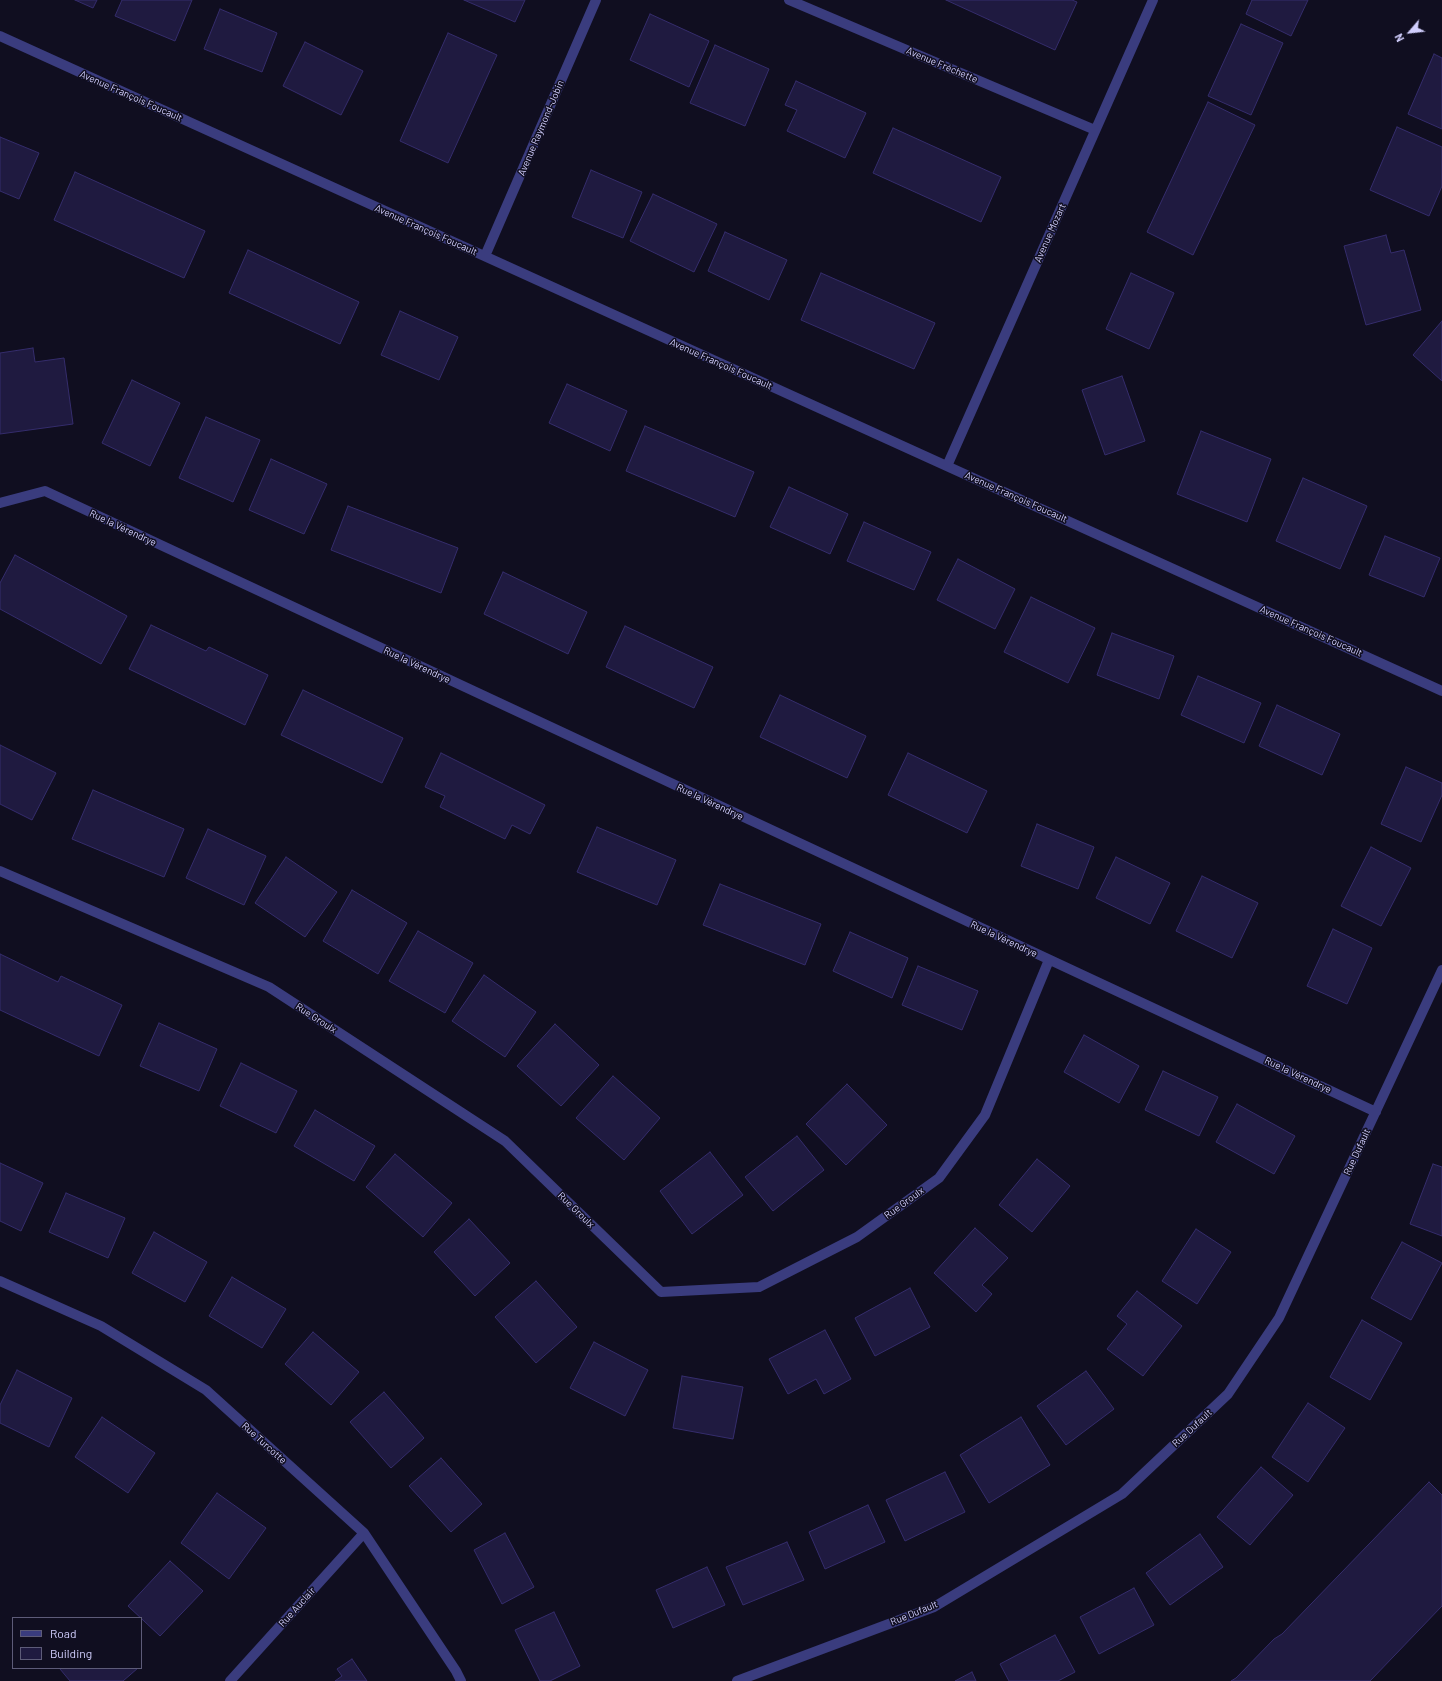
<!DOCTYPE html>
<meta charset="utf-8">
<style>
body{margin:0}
#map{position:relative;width:1442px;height:1681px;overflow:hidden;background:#100e20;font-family:Barlow,sans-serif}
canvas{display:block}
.legend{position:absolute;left:12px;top:1617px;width:130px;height:52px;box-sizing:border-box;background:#100e20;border:1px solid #5d5b78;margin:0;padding:5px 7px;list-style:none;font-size:12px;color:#d1cefd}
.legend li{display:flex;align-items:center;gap:8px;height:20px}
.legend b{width:20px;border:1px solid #5d5b78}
.north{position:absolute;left:1390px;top:12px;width:40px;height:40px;-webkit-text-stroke:3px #100e20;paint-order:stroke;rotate:242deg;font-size:11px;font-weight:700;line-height:16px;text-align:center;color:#d1cefd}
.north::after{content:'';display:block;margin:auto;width:14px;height:18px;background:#d1cefd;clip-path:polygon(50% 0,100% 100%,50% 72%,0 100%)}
</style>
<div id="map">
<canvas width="1442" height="1681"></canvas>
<ul class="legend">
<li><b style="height:5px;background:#3a3c7e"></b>Road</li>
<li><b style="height:11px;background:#1f1a40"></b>Building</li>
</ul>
<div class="north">N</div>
</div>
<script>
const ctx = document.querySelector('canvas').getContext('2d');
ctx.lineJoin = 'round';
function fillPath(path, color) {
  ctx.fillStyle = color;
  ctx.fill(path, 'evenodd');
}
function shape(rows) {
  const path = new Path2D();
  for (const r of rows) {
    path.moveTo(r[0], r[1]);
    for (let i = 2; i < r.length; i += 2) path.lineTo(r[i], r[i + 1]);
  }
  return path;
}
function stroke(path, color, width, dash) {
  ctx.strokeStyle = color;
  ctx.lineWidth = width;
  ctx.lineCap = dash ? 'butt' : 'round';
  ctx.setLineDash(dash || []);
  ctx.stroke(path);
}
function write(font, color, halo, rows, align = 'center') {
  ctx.font = font + ' Barlow,sans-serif';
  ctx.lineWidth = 3;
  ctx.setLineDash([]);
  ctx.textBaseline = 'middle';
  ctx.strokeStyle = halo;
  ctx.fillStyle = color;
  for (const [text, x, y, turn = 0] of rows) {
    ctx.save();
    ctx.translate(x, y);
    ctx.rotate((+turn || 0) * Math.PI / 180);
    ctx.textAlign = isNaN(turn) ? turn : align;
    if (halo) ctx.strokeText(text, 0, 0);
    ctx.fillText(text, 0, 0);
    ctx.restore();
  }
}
const building = shape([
 [75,0,97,0,93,8,75,0],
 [122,0,192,0,175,41,115,16,122,0],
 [464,0,525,0,515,22,464,0],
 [946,0,1072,0,1077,2,1055,50,946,0],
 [1252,0,1308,0,1291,36,1246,14,1252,0],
 [220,9,277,33,262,72,204,49,220,9],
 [650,14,709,41,689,87,630,60,650,14],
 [1241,24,1283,43,1251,115,1208,96,1241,24],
 [448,33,497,55,448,163,400,141,448,33],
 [305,42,363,71,341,115,283,86,305,42],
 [715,45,769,69,745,126,690,103,715,45],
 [1434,54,1442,58,1442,129,1408,114,1434,54],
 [796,81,866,113,845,158,787,131,797,110,785,105,796,81],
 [1208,102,1255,125,1193,255,1147,232,1208,102],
 [1397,127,1442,147,1442,186,1429,216,1370,190,1397,127],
 [893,128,1001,177,981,222,873,173,893,128],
 [0,137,39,153,19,199,0,191,0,137],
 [591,170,642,192,623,238,572,217,591,170],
 [75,172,205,231,184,278,54,220,75,172],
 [653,194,717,224,694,272,630,241,653,194],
 [725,232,787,260,769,300,708,271,725,232],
 [1386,235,1391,253,1404,250,1421,310,1366,325,1344,246,1386,235],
 [248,250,359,302,340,344,229,293,248,250],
 [821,273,935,323,914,369,801,320,821,273],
 [1131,273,1174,293,1149,349,1106,329,1131,273],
 [400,311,458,337,439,380,381,355,400,311],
 [1442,321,1442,381,1413,355,1442,321],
 [33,348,35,362,64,358,73,424,0,434,0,353,33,348],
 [1122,376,1145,441,1105,455,1082,390,1122,376],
 [132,380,180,403,150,466,102,443,132,380],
 [567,384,627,411,610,451,549,423,567,384],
 [206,417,260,440,233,502,179,478,206,417],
 [645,426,754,472,735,517,626,471,645,426],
 [1201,431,1271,459,1247,522,1177,494,1201,431],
 [271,459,327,484,304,534,249,510,271,459],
 [1303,478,1367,506,1340,569,1276,541,1303,478],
 [789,487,848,514,830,554,770,527,789,487],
 [348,506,458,548,441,593,331,550,348,506],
 [864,522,931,552,914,590,847,561,864,522],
 [1385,536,1440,558,1424,597,1369,575,1385,536],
 [15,555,127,616,101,664,0,609,0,583,15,555],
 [958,559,1015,589,995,629,937,600,958,559],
 [503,572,587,612,568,654,484,614,503,572],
 [1031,597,1095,628,1068,683,1004,652,1031,597],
 [151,625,206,651,209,647,268,675,245,725,129,669,151,625],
 [625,626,713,667,694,708,606,667,625,626],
 [1112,633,1174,656,1159,699,1097,675,1112,633],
 [1198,676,1261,703,1244,743,1181,715,1198,676],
 [303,690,403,738,382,783,281,735,303,690],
 [780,695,866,736,847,778,760,737,780,695],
 [1277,705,1340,734,1322,775,1259,746,1277,705],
 [0,745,56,773,32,820,0,804,0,745],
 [441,753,545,805,530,834,512,825,505,839,440,807,445,796,425,787,441,753],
 [908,753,987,791,967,833,888,795,908,753],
 [1406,767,1442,783,1442,795,1421,842,1381,824,1406,767],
 [93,790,184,829,164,877,72,839,93,790],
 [1037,824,1094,847,1078,889,1021,866,1037,824],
 [597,827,676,860,657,905,577,872,597,827],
 [208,829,266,856,244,905,186,878,208,829],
 [1371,847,1411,868,1381,926,1341,906,1371,847],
 [286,857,337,892,305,937,255,903,286,857],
 [1116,857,1170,883,1150,924,1096,898,1116,857],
 [1202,876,1258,903,1232,958,1176,931,1202,876],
 [720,884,821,924,805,965,703,925,720,884],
 [352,890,407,923,378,974,323,941,352,890],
 [1333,929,1372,948,1347,1004,1307,986,1333,929],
 [418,931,473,963,445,1013,389,981,418,931],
 [850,932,908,958,892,998,833,971,850,932],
 [0,954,58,982,61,976,122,1005,99,1056,0,1010,0,954],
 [918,966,978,991,962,1030,902,1005,918,966],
 [484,975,536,1012,505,1057,452,1021,484,975],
 [159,1023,217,1049,199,1091,140,1066,159,1023],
 [555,1024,599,1065,561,1106,517,1066,555,1024],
 [1084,1035,1139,1066,1119,1103,1064,1072,1084,1035],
 [241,1063,297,1091,276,1133,220,1106,241,1063],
 [1163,1071,1218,1097,1199,1136,1145,1110,1163,1071],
 [613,1076,660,1118,624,1160,576,1118,613,1076],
 [847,1084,887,1125,846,1165,806,1124,847,1084],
 [1237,1104,1295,1136,1274,1174,1216,1142,1237,1104],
 [315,1110,375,1146,354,1181,294,1146,315,1110],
 [797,1136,824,1170,773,1211,745,1177,797,1136],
 [710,1152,743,1195,692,1234,660,1191,710,1152],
 [395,1154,452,1203,423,1237,366,1187,395,1154],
 [1037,1159,1070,1186,1032,1232,999,1205,1037,1159],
 [0,1163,43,1183,21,1231,0,1221,0,1163],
 [1433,1164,1442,1167,1442,1236,1410,1224,1433,1164],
 [66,1193,125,1218,108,1258,49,1232,66,1193],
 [469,1219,510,1263,475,1296,434,1252,469,1219],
 [975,1228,1008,1258,982,1285,992,1294,976,1312,934,1273,975,1228],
 [1196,1229,1231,1252,1197,1304,1162,1281,1196,1229],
 [154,1232,207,1262,185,1302,132,1273,154,1232],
 [1402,1242,1442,1263,1411,1320,1371,1298,1402,1242],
 [232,1277,286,1309,262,1348,209,1316,232,1277],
 [536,1281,577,1327,536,1363,495,1317,536,1281],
 [910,1288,930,1327,875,1356,855,1318,910,1288],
 [1137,1291,1182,1326,1143,1376,1107,1349,1127,1324,1117,1316,1137,1291],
 [1362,1320,1402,1343,1370,1400,1330,1377,1362,1320],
 [825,1330,851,1379,824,1394,816,1379,788,1394,769,1359,825,1330],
 [313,1332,359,1372,331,1405,285,1364,313,1332],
 [594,1342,648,1370,625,1416,570,1388,594,1342],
 [17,1370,72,1398,49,1447,0,1423,0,1405,17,1370],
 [1086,1371,1114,1409,1066,1445,1037,1406,1086,1371],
 [682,1376,743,1387,733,1439,673,1428,682,1376],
 [384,1392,424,1438,391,1468,350,1422,384,1392],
 [1308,1403,1345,1428,1308,1482,1272,1457,1308,1403],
 [102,1417,155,1453,128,1493,75,1457,102,1417],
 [1021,1417,1050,1465,989,1503,960,1455,1021,1417],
 [441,1458,482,1504,451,1532,409,1486,441,1458],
 [1261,1467,1293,1495,1250,1545,1217,1517,1261,1467],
 [945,1472,965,1512,905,1541,886,1500,945,1472],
 [1429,1482,1442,1495,1442,1606,1370,1681,1231,1681,1236,1678,1274,1639,1282,1634,1429,1482],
 [217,1493,266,1528,229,1579,181,1543,217,1493],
 [868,1505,885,1542,825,1569,809,1532,868,1505],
 [505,1533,534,1587,502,1604,474,1550,505,1533],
 [1200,1534,1223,1567,1170,1605,1146,1573,1200,1534],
 [787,1542,804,1580,743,1605,726,1567,787,1542],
 [170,1561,203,1591,160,1636,128,1606,170,1561],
 [707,1567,725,1605,673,1628,656,1590,707,1567],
 [1134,1588,1154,1625,1099,1654,1080,1617,1134,1588],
 [554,1612,580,1666,550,1681,540,1681,515,1630,554,1612],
 [1055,1635,1075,1672,1058,1681,1009,1681,1000,1664,1055,1635],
 [352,1659,367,1681,335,1681,342,1676,337,1669,352,1659],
 [62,1668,138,1668,123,1681,70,1681,60,1669,62,1668],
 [972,1672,976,1681,955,1681,972,1672]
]);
fillPath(building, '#1f1a40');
stroke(building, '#352d6c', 1);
stroke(shape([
 [789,0,1095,130],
 [0,36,1442,691],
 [485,256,596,0],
 [947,466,1153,0],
 [0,503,45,491,1376,1112],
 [0,871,269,987,505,1141,661,1292,759,1287,857,1237,939,1178,985,1115,1049,960],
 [0,1281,101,1326,206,1390,364,1533,456,1671,461,1681],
 [230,1681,364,1533],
 [737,1681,934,1607,1122,1494,1228,1394,1279,1318,1442,970]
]), '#3a3c7e', 10);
write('10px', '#d1cefd', '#100e20', [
 ["Avenue Fréchette",942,65,23],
 ["Avenue François Foucault",131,96,24],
 ["Avenue Raymond-Jobin",541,128,-67],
 ["Avenue François Foucault",426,230,24],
 ["Avenue Mozart",1050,233,-66],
 ["Avenue François Foucault",721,364,24],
 ["Avenue François Foucault",1016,497,24],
 ["Rue la Vérendrye",123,528,25],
 ["Avenue François Foucault",1311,631,24],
 ["Rue la Vérendrye",417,665,25],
 ["Rue la Vérendrye",710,802,25],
 ["Rue la Vérendrye",1004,939,25],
 ["Rue Groulx",316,1018,33],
 ["Rue la Vérendrye",1298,1075,25],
 ["Rue Dufault",1357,1152,-65],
 ["Rue Groulx",904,1203,-36],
 ["Rue Groulx",576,1210,44],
 ["Rue Dufault",1192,1428,-43],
 ["Rue Turcotte",264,1443,42],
 ["Rue Auclair",297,1607,-48],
 ["Rue Dufault",914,1613,-22]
]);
</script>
